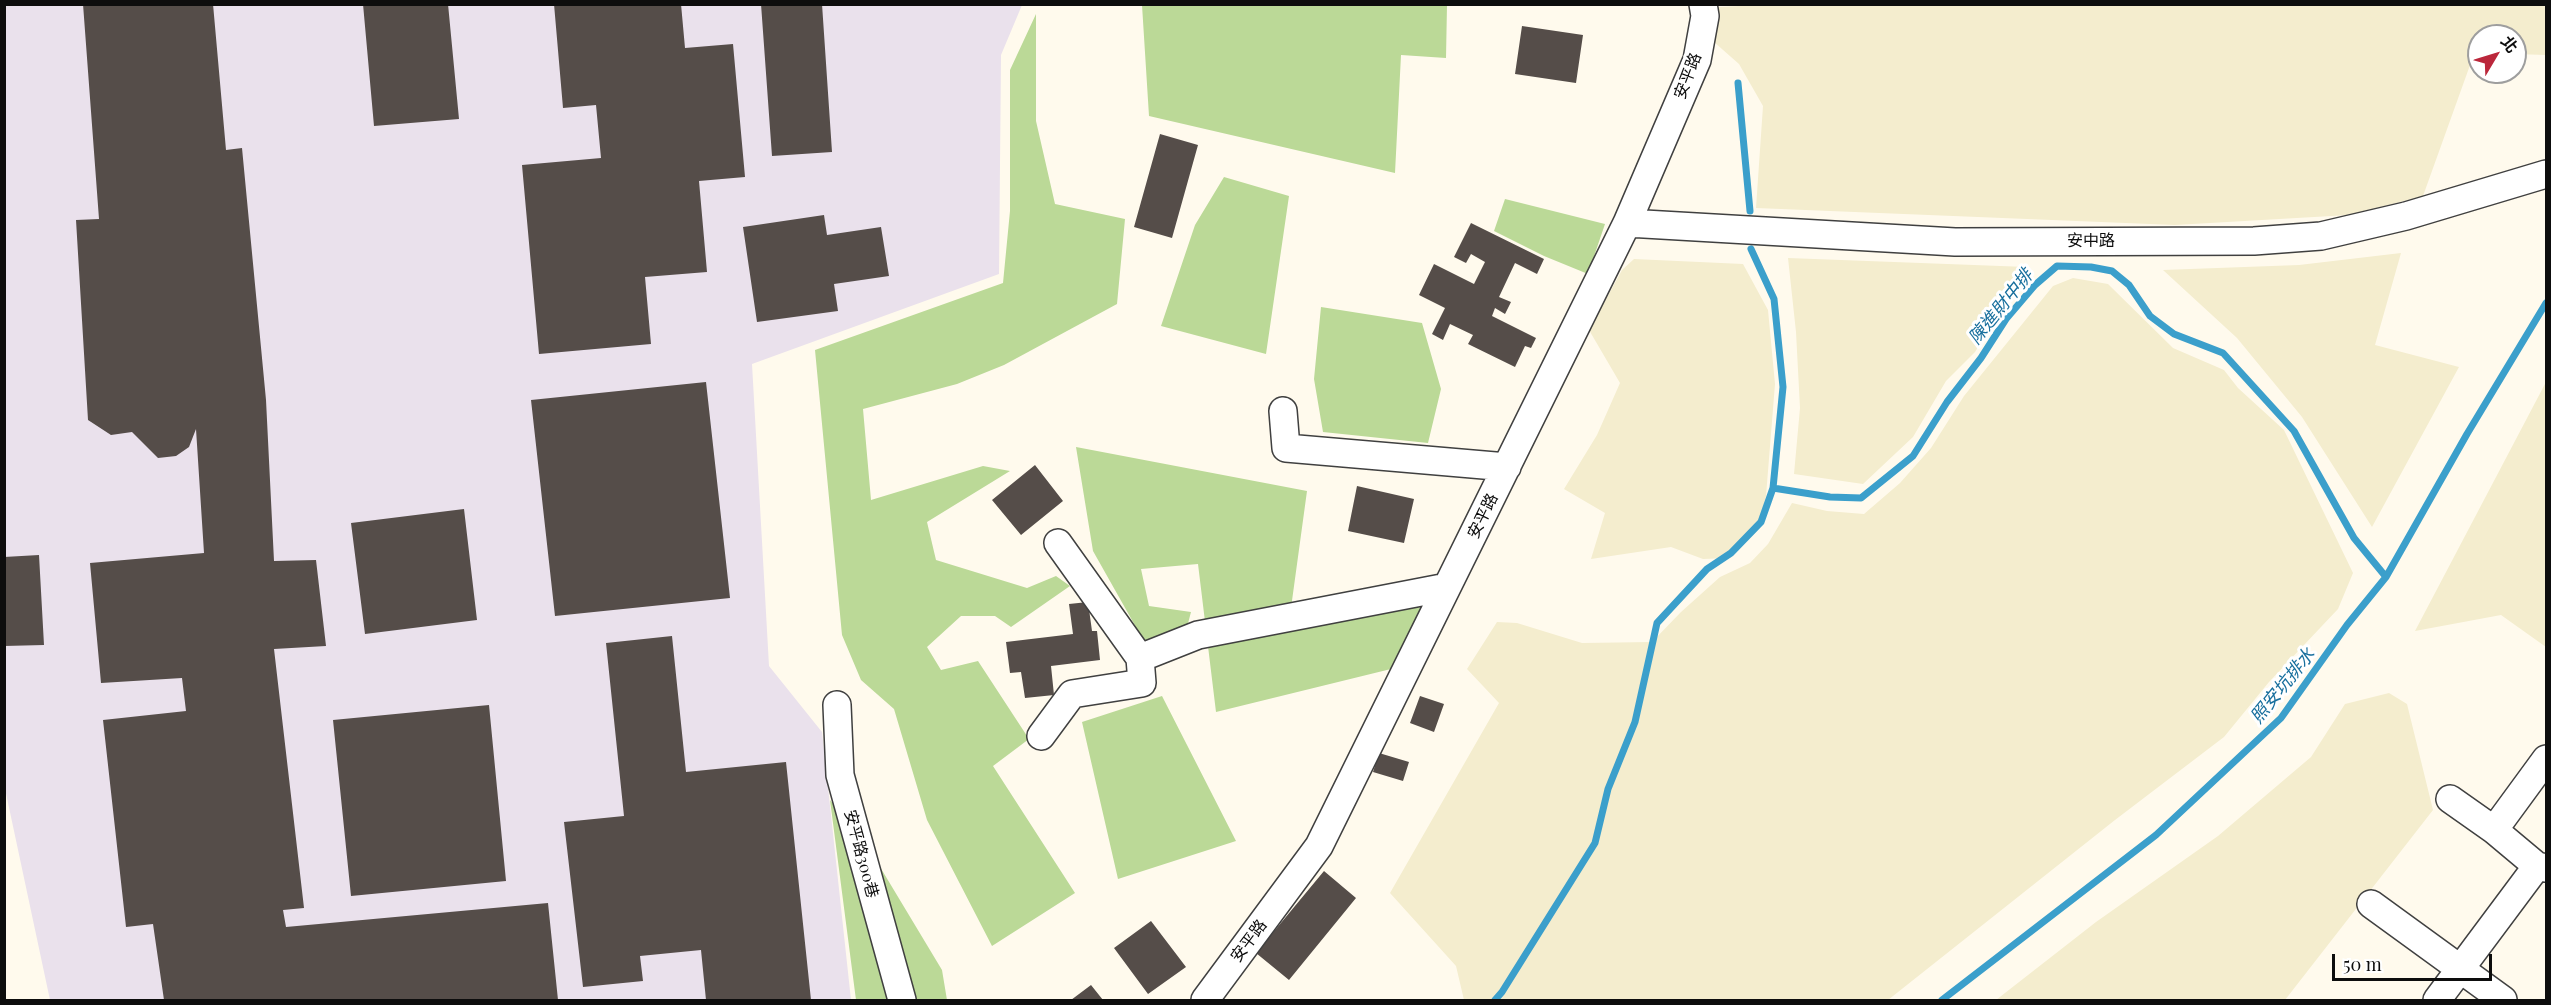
<!DOCTYPE html>
<meta charset="utf-8">
<style>
body{margin:0}
#map{position:relative;width:2551px;height:1005px;overflow:hidden;background:#fffaed;font-family:"Playfair Display","Noto Sans TC",serif}
canvas{display:block}
.frame{position:absolute;inset:0;border:6px solid #0d0d0d;pointer-events:none}
.north{position:absolute;left:2467px;top:24px;width:60px;height:60px;box-sizing:border-box;background:#fff;border:2px solid #9e9e9e;border-radius:50%;rotate:52deg;font-size:16px;font-weight:700;line-height:24px;text-align:center;color:#0d0d0d}
.north::after{content:'';display:block;margin:auto;width:21px;height:27px;background:#bb273b;clip-path:polygon(50% 0,100% 100%,50% 72%,0 100%)}
.scale{position:absolute;left:2332px;top:954px;width:160px;height:27px;box-sizing:border-box;border:3px solid #0d0d0d;border-top:0;padding-left:8px;font-size:18px;line-height:21px;white-space:nowrap;color:#0d0d0d;-webkit-text-stroke:4px #fff;paint-order:stroke}
</style>
<div id="map">
<canvas width="2551" height="1005"></canvas>
<div class="frame"></div>
<div class="north">北</div>
<div class="scale">50 m</div>
</div>
<script>
const ctx = document.querySelector('canvas').getContext('2d');
ctx.lineJoin = 'round';
function fillPath(path, color) {
  ctx.fillStyle = color;
  ctx.fill(path, 'evenodd');
}
function shape(rows) {
  const path = new Path2D();
  for (const r of rows) {
    path.moveTo(r[0], r[1]);
    for (let i = 2; i < r.length; i += 2) path.lineTo(r[i], r[i + 1]);
  }
  return path;
}
function stroke(path, color, width, dash) {
  ctx.strokeStyle = color;
  ctx.lineWidth = width;
  ctx.lineCap = dash ? 'butt' : 'round';
  ctx.setLineDash(dash || []);
  ctx.stroke(path);
}
function write(font, color, halo, rows, align = 'center') {
  ctx.font = font + ' "Playfair Display","Noto Sans TC",serif';
  ctx.lineWidth = 6;
  ctx.setLineDash([]);
  ctx.textBaseline = 'middle';
  ctx.strokeStyle = halo;
  ctx.fillStyle = color;
  for (const [text, x, y, turn = 0] of rows) {
    ctx.save();
    ctx.translate(x, y);
    ctx.rotate((+turn || 0) * Math.PI / 180);
    ctx.textAlign = isNaN(turn) ? turn : align;
    if (halo) ctx.strokeText(text, 0, 0);
    ctx.fillText(text, 0, 0);
    ctx.restore();
  }
}
fillPath(shape([
 [4,5,1022,5,1001,55,999,274,752,364,769,666,822,732,851,1000,50,1000,4,784]
]), '#eae1ec');
fillPath(shape([
 [1759,5,2546,5,2546,55,2515,54,2515,36,2479,36,2479,53,2474,54,2423,196,2349,215,2175,225,1756,208,1763,106,1739,64,1714,42,1718,7],
 [2401,253,2375,345,2459,367,2372,527,2302,417,2237,338,2163,270,2299,265],
 [1788,258,2027,267,1975,352,1946,381,1913,437,1863,484,1794,474,1800,408,1796,332],
 [1634,259,1743,264,1768,310,1775,384,1766,496,1757,531,1730,558,1703,559,1671,547,1591,559,1605,513,1564,489,1597,435,1620,383,1589,330,1622,270],
 [2073,278,2108,284,2173,348,2224,370,2238,388,2284,430,2353,573,2338,609,2269,682,2224,737,2115,820,1888,1000,1464,1000,1456,966,1390,893,1499,703,1467,669,1497,622,1517,623,1582,643,1652,642,1681,612,1720,577,1750,563,1768,544,1792,503,1827,511,1864,514,1900,483,1931,448,1964,396,2053,286],
 [2546,382,2546,647,2501,615,2415,631],
 [2389,693,2407,704,2433,810,2285,1000,1996,1000,2096,922,2218,836,2311,757,2345,704]
]), '#f4edce');
fillPath(shape([
 [1142,5,1447,5,1446,58,1401,55,1395,173,1149,116],
 [1036,14,1036,121,1055,204,1125,219,1117,304,1004,365,957,384,863,409,871,500,983,466,1010,471,927,522,936,560,1027,588,1056,576,1070,586,1011,627,995,616,961,616,927,647,941,670,978,661,1029,739,993,766,1075,893,992,946,927,820,894,709,861,680,842,635,815,350,1003,283,1010,211,1010,70],
 [1224,177,1289,196,1266,354,1161,326,1195,225],
 [1505,199,1605,224,1588,274,1544,256,1494,231],
 [1321,307,1422,323,1441,389,1428,443,1323,432,1314,379],
 [1076,447,1307,491,1291,608,1427,597,1395,668,1216,712,1198,564,1141,569,1149,606,1191,612,1186,631,1146,645,1093,551],
 [1162,696,1236,841,1118,879,1082,722],
 [830,800,865,842,942,970,947,1000,856,1000]
]), '#bbd997');
stroke(shape([
 [1738,83,1750,211],
 [1773,488,1830,497,1861,498,1913,456,1947,402,1981,358,2006,319,2035,285,2057,266,2091,267,2112,271,2129,285,2150,316,2174,334,2223,353,2294,431,2354,538,2386,577],
 [1495,1000,1502,992,1595,843,1608,789,1635,722,1657,623,1707,569,1731,553,1761,522,1773,488,1783,387,1774,299,1751,249],
 [1942,1000,2156,835,2281,718,2347,625,2386,577,2467,434,2546,303]
]), '#3b9fcb', 7);
fillPath(shape([
 [83,4,213,4,226,150,242,148,266,400,274,561,316,560,326,646,274,649,304,908,283,910,286,927,548,903,558,1000,164,1000,153,924,126,927,103,720,186,711,182,678,101,683,90,563,204,553,196,429,189,447,176,456,158,458,132,432,111,435,88,420,76,220,99,219],
 [363,4,448,4,459,119,374,126],
 [554,4,681,4,685,48,733,44,745,177,699,181,707,272,645,277,651,344,539,354,522,165,601,158,596,105,563,108],
 [761,4,822,4,832,152,772,156],
 [1522,26,1583,35,1576,83,1515,74],
 [1160,134,1198,145,1172,238,1134,227],
 [824,215,827,235,881,227,889,276,834,284,838,311,757,322,743,227],
 [1471,223,1544,259,1537,274,1515,263,1499,297,1511,302,1505,314,1495,308,1492,316,1536,338,1531,348,1525,346,1515,367,1468,344,1473,335,1450,324,1443,340,1432,334,1445,308,1419,295,1434,264,1474,284,1485,262,1471,254,1466,263,1454,257],
 [706,382,730,598,555,616,531,400],
 [1035,465,1063,501,1021,535,992,500],
 [1357,486,1414,499,1404,543,1348,531],
 [464,509,477,620,365,634,351,523],
 [39,555,44,645,4,646,4,557],
 [1088,602,1092,631,1097,631,1100,660,1051,666,1054,695,1025,698,1021,672,1010,673,1006,642,1073,634,1069,604],
 [672,636,686,772,786,762,811,1000,706,1000,701,950,640,956,643,981,583,987,564,822,624,816,606,643],
 [1420,696,1444,704,1434,732,1410,723],
 [489,705,506,881,351,896,333,720],
 [1379,753,1409,762,1403,781,1373,772],
 [1324,871,1356,898,1289,980,1256,953],
 [1151,921,1186,967,1148,994,1114,948],
 [1091,985,1103,1000,1071,1000]
]), '#554d49');
const minor = shape([
 [1627,223,1955,242,2254,241,2321,236,2406,216,2546,174],
 [1283,411,1286,448,1507,467],
 [1058,543,1140,658,1198,635,1447,587],
 [837,705,840,775,902,1000],
 [1041,736,1072,694,1142,683,1140,658],
 [2450,799,2494,830,2537,866],
 [2494,830,2546,759],
 [2371,904,2503,1000],
 [1205,1000,1319,846,1627,223,1697,60,1705,16,1703,4],
 [2437,1000,2537,866,2546,868]
]);
stroke(minor, '#404040', 30);
stroke(minor, '#fff', 27);
write('16px', '#0d0d0d', '#fff', [
 ["安平路",1688,76,-69],
 ["安中路",2091,241],
 ["安平路",1483,516,-64],
 ["安平路300巷",861,854,75],
 ["安平路",1249,941,-53]
]);
write('italic 18px', '#186f9d', '#fff', [
 ["陳進財中排",2001,307,-51],
 ["照安坑排水",2283,686,-51]
]);
</script>
